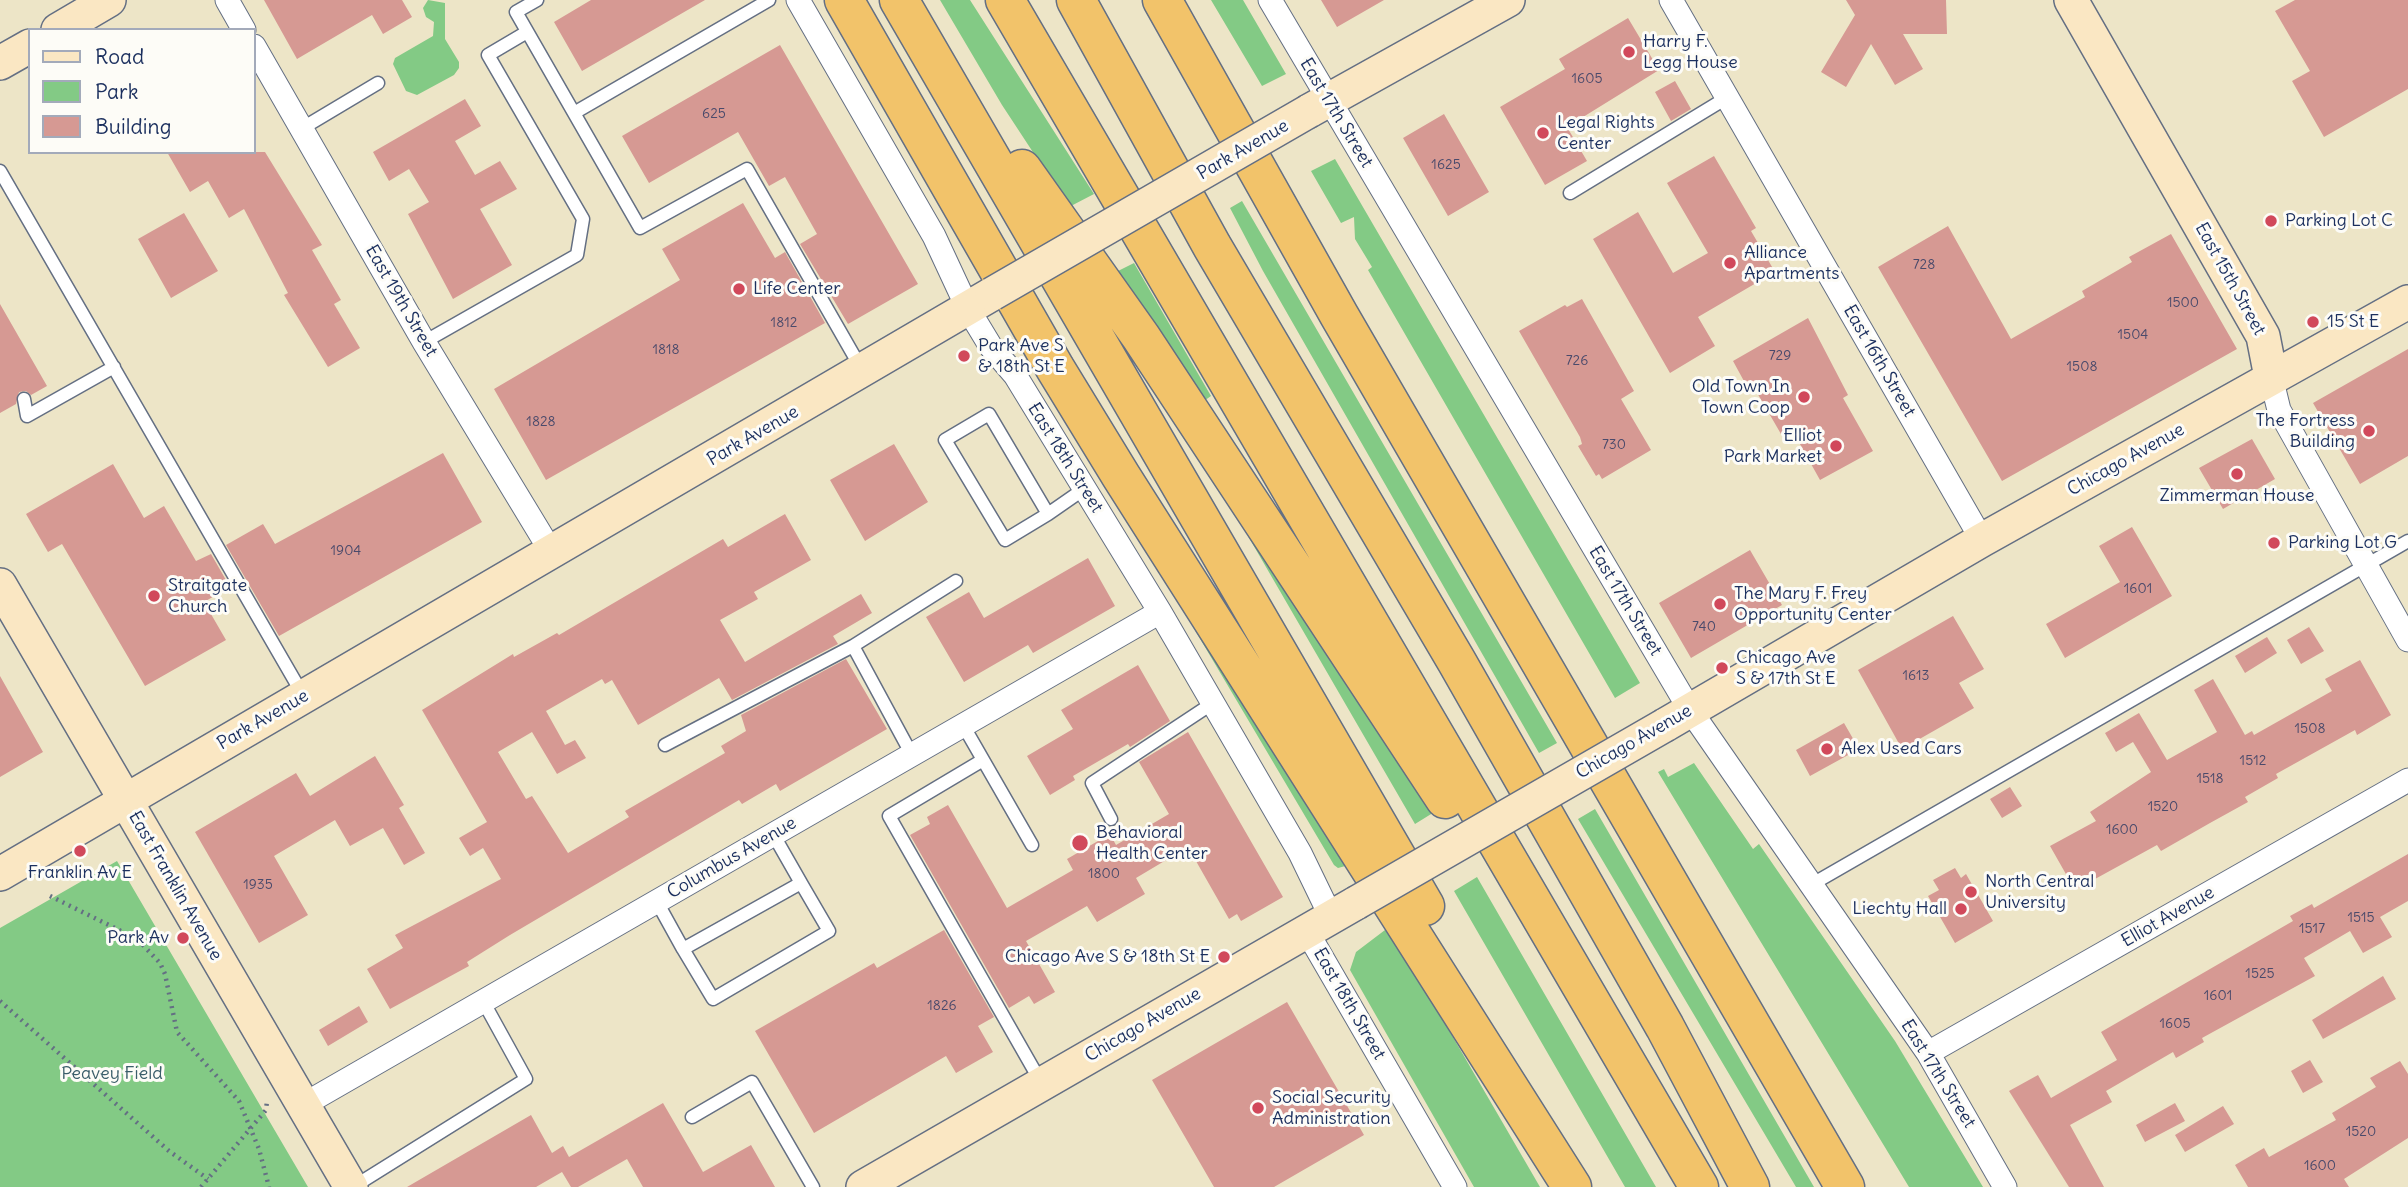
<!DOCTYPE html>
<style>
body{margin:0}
#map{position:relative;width:2408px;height:1187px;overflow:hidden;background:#ede5c7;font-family:Delius,sans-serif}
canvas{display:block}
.legend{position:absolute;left:28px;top:28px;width:228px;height:126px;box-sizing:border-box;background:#fdfcf7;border:2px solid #a3aaba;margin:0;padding:9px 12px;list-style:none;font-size:21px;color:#1b2f5e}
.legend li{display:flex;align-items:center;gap:14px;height:35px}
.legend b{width:35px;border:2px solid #a3aaba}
</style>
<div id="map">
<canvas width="2408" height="1187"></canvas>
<ul class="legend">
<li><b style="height:9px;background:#fae7c3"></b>Road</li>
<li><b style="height:19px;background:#83ca85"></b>Park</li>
<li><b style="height:19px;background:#d69993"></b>Building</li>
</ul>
</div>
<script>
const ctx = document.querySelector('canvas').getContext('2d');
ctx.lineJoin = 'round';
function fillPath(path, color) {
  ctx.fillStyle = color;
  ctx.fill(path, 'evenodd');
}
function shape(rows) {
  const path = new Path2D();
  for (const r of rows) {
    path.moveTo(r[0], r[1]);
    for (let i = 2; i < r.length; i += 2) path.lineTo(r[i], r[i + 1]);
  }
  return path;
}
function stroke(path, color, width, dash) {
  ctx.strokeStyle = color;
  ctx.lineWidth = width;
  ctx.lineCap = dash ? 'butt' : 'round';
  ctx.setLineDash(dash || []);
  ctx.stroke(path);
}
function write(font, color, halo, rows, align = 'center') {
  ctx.font = font + ' Delius,sans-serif';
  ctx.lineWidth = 6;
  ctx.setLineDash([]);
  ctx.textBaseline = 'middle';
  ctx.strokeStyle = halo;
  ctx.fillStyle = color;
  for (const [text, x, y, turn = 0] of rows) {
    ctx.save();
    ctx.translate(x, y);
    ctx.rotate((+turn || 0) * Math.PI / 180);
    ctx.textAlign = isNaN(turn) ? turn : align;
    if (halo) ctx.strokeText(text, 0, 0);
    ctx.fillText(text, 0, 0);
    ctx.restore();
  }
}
fillPath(shape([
 [428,0,445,3,445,39,459,62,459,68,454,75,417,95,406,91,393,64,395,58,433,36,434,22,426,17,423,8],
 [940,0,970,0,1094,194,1069,207,1002,105],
 [1211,0,1243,0,1286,74,1262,86],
 [1335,159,1640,683,1615,698,1368,270,1372,267,1355,239,1354,217,1341,223,1311,171],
 [1242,201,1557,743,1539,753,1263,271,1230,208],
 [1134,263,1211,396,1201,403,1114,273],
 [1112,490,1349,865,1338,868,1334,865],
 [1248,536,1259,542,1436,811,1415,824],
 [1694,763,1753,849,1759,844,1895,1041,1983,1187,1909,1187,1658,772,1664,769,1668,777],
 [1595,809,1814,1187,1796,1187,1578,819],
 [117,861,264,1112,308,1187,0,1187,0,928],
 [1477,877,1656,1187,1625,1187,1454,891],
 [1385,930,1407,958,1540,1187,1474,1187,1350,970,1356,952]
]), '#83ca85');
fillPath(shape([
 [264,0,402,0,412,17,383,34,372,15,297,59],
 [591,0,705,0,582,71,554,22],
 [1321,0,1384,0,1337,27],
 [1846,0,1946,0,1947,34,1903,34,1923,69,1895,85,1871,44,1846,87,1821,72,1855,15],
 [2295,0,2408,0,2408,89,2324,137,2292,81,2310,71,2275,11],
 [1628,18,1659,70,1567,127,1587,161,1545,185,1500,107,1565,69,1559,59],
 [780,45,918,284,848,324,800,244,817,234,785,177,769,186,738,132,649,183,622,136],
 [1675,81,1691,109,1671,121,1655,92],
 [465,99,481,126,455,141,475,175,500,161,517,189,480,209,512,265,453,299,408,214,429,202,409,169,389,181,373,152],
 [1444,114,1489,192,1448,216,1403,138],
 [167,152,265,152,322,245,312,250,341,300,334,304,360,348,328,367,284,295,288,293,244,209,229,218,208,181,190,192],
 [1714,156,1756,228,1751,231,1775,272,1698,317,1715,346,1670,373,1593,239,1638,212,1673,273,1708,253,1667,183],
 [743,203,775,258,785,252,825,323,546,480,494,389,680,280,662,249],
 [184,213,218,271,171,298,138,239],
 [1948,226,2011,339,2085,297,2082,291,2132,262,2129,257,2171,234,2237,349,2002,481,1878,267],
 [1582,299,1634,391,1621,399,1651,450,1602,479,1599,474,1596,476,1578,446,1582,444,1580,437,1519,331,1565,305,1567,307],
 [0,304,47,386,31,395,26,391,19,392,16,404,0,413],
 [1808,318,1848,395,1843,398,1873,451,1820,480,1791,428,1781,434,1756,391,1751,394,1733,361],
 [2408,349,2408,456,2360,484,2313,403],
 [2252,439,2275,479,2223,509,2199,468],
 [894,444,928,502,865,541,830,480],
 [443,453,482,522,279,636,226,545,263,524,275,544],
 [113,464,144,518,164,506,196,561,211,554,230,587,204,602,226,640,145,686,62,544,48,552,26,514],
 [785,514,811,560,754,592,758,599,720,620,745,662,861,594,872,613,833,636,838,644,732,700,719,678,638,725,612,680,605,684,602,679,546,711,565,745,575,740,586,758,557,774,532,732,498,752,526,799,532,796,568,853,629,817,625,811,725,753,721,746,746,731,741,715,846,659,887,729,780,791,776,784,742,804,739,800,510,935,467,962,469,966,390,1009,367,969,403,948,395,935,501,879,483,848,470,856,459,838,487,822,422,710,513,654,514,657,557,633,559,635,723,539,728,547],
 [2132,527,2172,596,2065,658,2046,624,2120,582,2099,546],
 [1750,550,1782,605,1691,658,1659,603],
 [1088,558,1115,606,1033,653,1028,645,964,682,926,617,969,592,984,618],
 [1953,616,1984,669,1959,683,1974,708,1902,749,1858,670],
 [2309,627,2324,651,2301,664,2287,640],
 [2267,637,2277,653,2245,673,2235,656],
 [2360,660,2391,715,2357,735,2355,730,2276,774,2278,778,2245,797,2248,802,2210,823,2161,851,2157,845,2075,890,2050,846,2096,821,2090,812,2151,772,2133,742,2116,752,2105,733,2139,713,2167,760,2217,732,2194,690,2213,679,2245,735,2252,731,2254,735,2332,691,2325,679],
 [1138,665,1170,721,1130,747,1128,744,1073,776,1075,780,1050,795,1027,756,1073,729,1061,710],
 [0,676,43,752,0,777],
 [1844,723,1859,749,1810,776,1796,750],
 [1188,732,1283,897,1241,921,1237,914,1229,919,1188,847,1136,878,1145,894,1097,922,1087,906,1026,941,1055,992,1034,1004,1029,996,1009,1008,910,835,930,824,927,817,948,805,1007,908,1073,870,1067,859,1110,834,1116,845,1169,814,1139,762],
 [375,756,404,805,399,808,425,853,404,865,383,828,350,846,335,820,274,856,308,915,259,943,195,832,296,773,310,796],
 [2010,787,2022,806,2002,818,1990,799],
 [2408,854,2408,901,2380,917,2392,937,2363,953,2350,931,2304,958,2315,976,2202,1038,2204,1042,2176,1058,2173,1052,2106,1091,2112,1102,2070,1125,2104,1187,2069,1187,2009,1091,2038,1075,2051,1098,2117,1060,2101,1032,2293,921,2290,916,2312,904,2314,908],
 [1955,868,1961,878,1966,874,1993,921,1955,943,1928,896,1939,890,1933,880],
 [944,930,994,1017,978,1026,993,1052,956,1073,946,1056,814,1133,755,1031,874,963,877,968],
 [2383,976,2396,999,2323,1039,2312,1020],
 [1287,1002,1364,1135,1274,1187,1214,1187,1152,1080],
 [359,1006,368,1022,328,1046,319,1030],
 [2310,1060,2323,1082,2303,1093,2291,1071],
 [2400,1061,2408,1074,2408,1138,2344,1179,2349,1187,2248,1187,2235,1165,2264,1148,2269,1157,2336,1120,2332,1113,2376,1087,2370,1078],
 [663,1103,703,1172,751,1145,775,1187,643,1187,627,1159,578,1187,571,1187,562,1172,536,1187,407,1187,531,1115,552,1153,563,1146,569,1157],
 [2175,1103,2185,1121,2145,1142,2136,1125],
 [2223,1106,2234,1124,2185,1152,2175,1135]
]), '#d69993');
const lane = shape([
 [537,0,516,12,640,228,747,169,861,368],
 [574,113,769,0],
 [301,129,378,83],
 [0,171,303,695],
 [1570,193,1728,97],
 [424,342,577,255,583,219,488,55,527,32],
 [24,399,27,416,114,367],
 [1048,514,989,414,945,440,1005,540,1048,514,1084,489],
 [853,646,912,755],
 [963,725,1032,845],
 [665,745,853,646,956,581],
 [983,760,889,816,1042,1084],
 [1111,819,1092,783,1213,703],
 [1809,886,2408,541],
 [657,902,683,949,801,883,773,834],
 [683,949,713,999,829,931,801,883],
 [692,1117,752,1082,813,1187],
 [353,1187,526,1079,483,1001]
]);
const street = shape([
 [227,0,244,30],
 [798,0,934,236,968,309,991,347,1015,375,1160,612,1300,853,1331,917],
 [1270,0,1690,710,1928,1053,2005,1187],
 [1671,0,1982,540],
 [254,46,424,342,552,553],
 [2271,377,2279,410,2408,640],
 [1306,930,1455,1187],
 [1928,1053,2408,780],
 [303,1105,1160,612]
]);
const secondary = shape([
 [2071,0,2263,336,2271,377],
 [58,30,109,0],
 [0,63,30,46],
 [1309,111,1508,0],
 [0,585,351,1187],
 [1665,725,1982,540,2408,302],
 [0,874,992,294],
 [863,1187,1356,903]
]);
const highway = shape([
 [844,0,1055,368,1121,476,1572,1187],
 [899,0,1425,906],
 [1005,0,1699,1187],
 [1076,0,1212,246,1457,662,1665,1027,1750,1187],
 [1162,0,1339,315,1845,1187],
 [1022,169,1141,337,1445,799]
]);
stroke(lane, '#646f83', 15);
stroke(street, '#646f83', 25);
stroke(secondary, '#646f83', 36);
stroke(highway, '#646f83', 41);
stroke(shape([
 [50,896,127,934,141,943,160,963,165,974,177,1032,239,1101,259,1149,269,1187],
 [0,1001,169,1151,208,1179],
 [201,1187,266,1110,267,1101]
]), '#646f83', 4.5, [2, 5]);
stroke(lane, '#fff', 12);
stroke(street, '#fff', 23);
stroke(secondary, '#fae7c3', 33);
stroke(highway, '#f2c36a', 38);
const secondaryBridge = shape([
 [992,294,1309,111],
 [1356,903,1665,725]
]);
stroke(secondaryBridge, '#646f83', 36, []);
stroke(secondaryBridge, '#fae7c3', 33);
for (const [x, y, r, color] of [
 [1629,52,7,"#d1495b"],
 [1543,133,7,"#d1495b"],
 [2271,221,7,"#d1495b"],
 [1730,263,7,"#d1495b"],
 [739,289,7,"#d1495b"],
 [2313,322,7,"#d1495b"],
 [964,356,7,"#d1495b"],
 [1804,397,7,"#d1495b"],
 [2369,431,7,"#d1495b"],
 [1836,446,7,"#d1495b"],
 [2237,474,7,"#d1495b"],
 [2274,543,7,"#d1495b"],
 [154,596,7,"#d1495b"],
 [1720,604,7,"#d1495b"],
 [1722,668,7,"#d1495b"],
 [1827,749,7,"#d1495b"],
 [1080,843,9,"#d1495b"],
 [80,851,7,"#d1495b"],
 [1971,892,7,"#d1495b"],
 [1961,909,7,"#d1495b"],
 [183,938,7,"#d1495b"],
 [1224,957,7,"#d1495b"],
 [1258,1108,7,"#d1495b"]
]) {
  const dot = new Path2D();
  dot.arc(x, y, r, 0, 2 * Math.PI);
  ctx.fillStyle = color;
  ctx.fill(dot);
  stroke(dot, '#fdfcf7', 2.5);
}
write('14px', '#4a4a6b', null, [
 ["1605",1587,79],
 ["625",714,114],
 ["1625",1446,165],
 ["728",1924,265],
 ["1500",2183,303],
 ["1812",784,323],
 ["1504",2133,335],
 ["1818",666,350],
 ["729",1780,356],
 ["726",1577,361],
 ["1508",2082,367],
 ["1828",541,422],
 ["730",1614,445],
 ["1904",346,551],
 ["1601",2138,589],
 ["740",1704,627],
 ["1613",1916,676],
 ["1508",2310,729],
 ["1512",2253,761],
 ["1518",2210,779],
 ["1520",2163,807],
 ["1600",2122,830],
 ["1800",1104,874],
 ["1935",258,885],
 ["1515",2361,918],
 ["1517",2312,929],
 ["1525",2260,974],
 ["1601",2218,996],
 ["1826",942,1006],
 ["1605",2175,1024],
 ["1520",2361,1132],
 ["1600",2320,1166]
]);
write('18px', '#1b2f5e', '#fdfcf7', [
 ["Harry F.",1643,42],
 ["Legg House",1643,63],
 ["Legal Rights",1557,123],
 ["Center",1557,144],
 ["Parking Lot C",2285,221],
 ["Alliance",1744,253],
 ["Apartments",1744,274],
 ["Life Center",753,289],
 ["15 St E",2327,322],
 ["Park Ave S",978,346],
 ["& 18th St E",978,367],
 ["Old Town In",1790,387,"right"],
 ["Town Coop",1790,408,"right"],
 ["The Fortress",2355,421,"right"],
 ["Building",2355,442,"right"],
 ["Elliot",1822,436,"right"],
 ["Park Market",1822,457,"right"],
 ["Zimmerman House",2237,496,"center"],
 ["Parking Lot G",2288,543],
 ["Straitgate",168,586],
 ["Church",168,607],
 ["The Mary F. Frey",1734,594],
 ["Opportunity Center",1734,615],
 ["Chicago Ave",1736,658],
 ["S & 17th St E",1736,679],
 ["Alex Used Cars",1841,749],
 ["Behavioral",1096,833],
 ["Health Center",1096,854],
 ["Franklin Av E",80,873,"center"],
 ["North Central",1985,882],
 ["University",1985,903],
 ["Liechty Hall",1947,909,"right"],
 ["Park Av",169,938,"right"],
 ["Chicago Ave S & 18th St E",1210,957,"right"],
 ["Social Security",1272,1098],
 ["Administration",1272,1119]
], 'left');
write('18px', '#1b2f5e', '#fdfcf7', [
 ["East 17th Street",1336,113,59],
 ["Park Avenue",1243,150,-30],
 ["East 15th Street",2230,279,61],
 ["East 19th Street",401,301,60],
 ["East 16th Street",1879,361,60],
 ["Park Avenue",753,436,-30],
 ["East 18th Street",1065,458,58],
 ["Chicago Avenue",2126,460,-29],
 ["East 17th Street",1625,601,59],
 ["Park Avenue",263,720,-30],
 ["Chicago Avenue",1634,742,-30],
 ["Columbus Avenue",732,858,-30],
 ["East Franklin Avenue",175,886,60],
 ["Elliot Avenue",2168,917,-30],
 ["East 18th Street",1349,1004,60],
 ["Chicago Avenue",1143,1025,-30],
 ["East 17th Street",1938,1074,58]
]);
write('18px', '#3a5e6a', '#fdfcf7', [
 ["Peavey Field",112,1074]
]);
</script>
